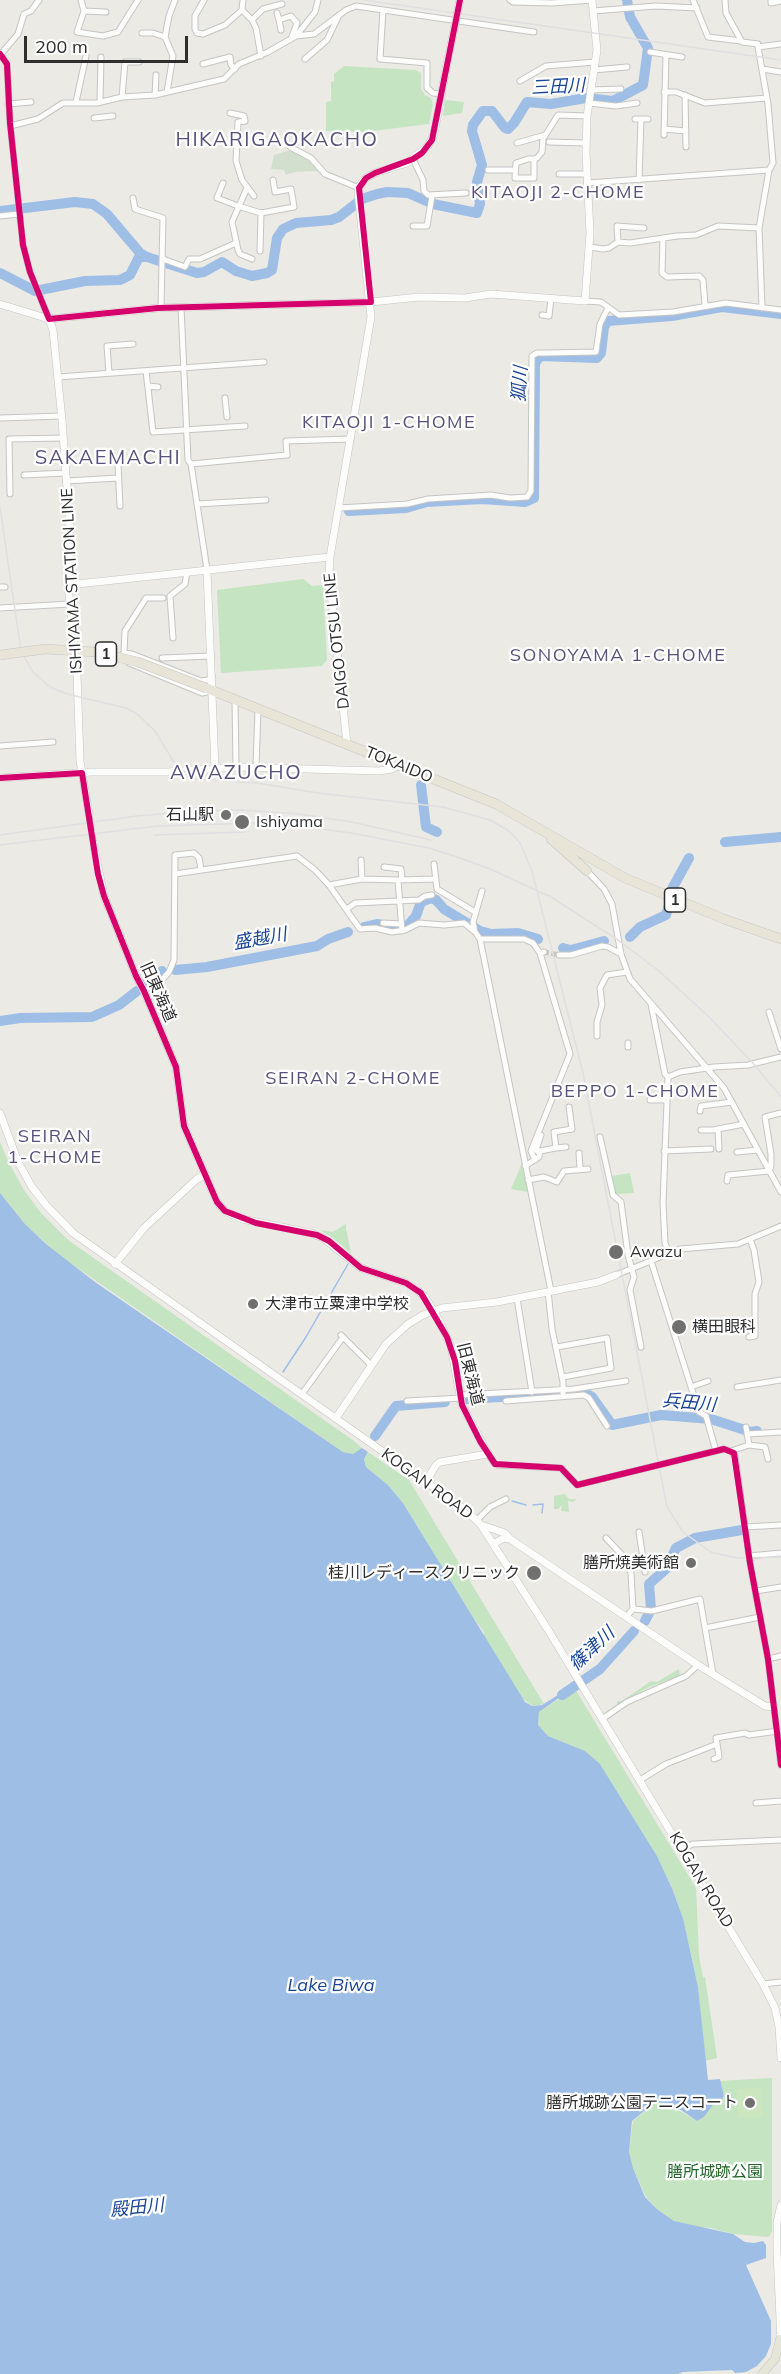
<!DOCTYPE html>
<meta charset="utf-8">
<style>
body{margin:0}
#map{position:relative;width:781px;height:2374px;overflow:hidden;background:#ebeae5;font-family:Mulish,sans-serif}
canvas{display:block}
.scale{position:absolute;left:24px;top:36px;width:164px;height:27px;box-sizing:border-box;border:3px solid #2e2e2e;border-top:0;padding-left:8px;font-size:18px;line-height:21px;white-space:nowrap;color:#2e2e2e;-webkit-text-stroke:4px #fff;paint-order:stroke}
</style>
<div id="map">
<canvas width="781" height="2374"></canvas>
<div class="scale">200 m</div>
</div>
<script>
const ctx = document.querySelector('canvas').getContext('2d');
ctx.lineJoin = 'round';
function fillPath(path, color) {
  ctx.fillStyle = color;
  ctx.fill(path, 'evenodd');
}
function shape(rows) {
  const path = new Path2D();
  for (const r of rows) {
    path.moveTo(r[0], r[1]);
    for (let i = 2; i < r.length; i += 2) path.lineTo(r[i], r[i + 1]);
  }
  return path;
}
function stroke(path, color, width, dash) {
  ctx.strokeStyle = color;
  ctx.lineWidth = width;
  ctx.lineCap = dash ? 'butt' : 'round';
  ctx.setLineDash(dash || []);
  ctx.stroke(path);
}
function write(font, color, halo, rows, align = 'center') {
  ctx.font = font + ' Mulish,"Noto Sans JP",sans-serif';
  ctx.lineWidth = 4.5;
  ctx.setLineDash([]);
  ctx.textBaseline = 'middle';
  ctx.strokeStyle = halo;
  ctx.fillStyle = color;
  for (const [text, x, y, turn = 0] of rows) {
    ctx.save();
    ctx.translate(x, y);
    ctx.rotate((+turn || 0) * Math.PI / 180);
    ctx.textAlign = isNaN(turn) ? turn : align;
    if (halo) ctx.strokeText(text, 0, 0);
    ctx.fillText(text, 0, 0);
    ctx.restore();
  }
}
fillPath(shape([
 [344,66,416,70,421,73,421,89,425,95,431,98,433,104,429,124,364,132,326,131,326,102,331,101,331,82,334,81,334,74],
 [445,100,464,102,462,113,443,116],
 [303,579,312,586,323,585,327,660,322,666,221,673,217,590],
 [0,1142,9,1163,24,1190,41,1213,68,1240,354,1441,362,1448,360,1451,353,1454,343,1452,56,1253,25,1224,0,1193],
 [522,1163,528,1192,511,1189],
 [630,1173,634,1193,615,1194,612,1176],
 [346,1224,346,1228,351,1253,333,1238,320,1230,333,1232],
 [368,1452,409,1480,544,1704,532,1706,522,1698,484,1636,484,1632,473,1617,403,1503,388,1485,366,1467,364,1459],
 [565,1494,569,1499,577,1499,573,1502,568,1501,569,1512,561,1511,562,1505,558,1509,554,1509,554,1496],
 [679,1669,680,1676,649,1687,617,1705,617,1701,622,1701,651,1681,657,1682],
 [575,1689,696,1888,699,1956,703,1977,705,1977,717,2058,705,2061,698,1987,683,1918,672,1887,657,1856,600,1764,566,1743,548,1736,538,1725,539,1712],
 [772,2078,772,2231,769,2237,733,2234,711,2228,692,2227,674,2221,658,2210,646,2197,633,2168,629,2152,633,2121,655,2102,660,2102,670,2105,668,2109,680,2111,697,2121,704,2117,715,2102,723,2100,724,2096,720,2081]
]), '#c5e4c1');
fillPath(shape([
 [291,150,310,161,318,171,295,172,286,175,284,170,271,169,274,155]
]), '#d3dfce');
fillPath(shape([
 [762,2088,763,2117,738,2118,737,2089]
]), '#cce7c0');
fillPath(shape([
 [0,1193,25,1224,46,1244,95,1282,343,1452,353,1454,362,1448,368,1452,364,1459,366,1467,388,1485,403,1503,525,1702,532,1706,542,1705,571,1687,572,1689,539,1712,538,1725,548,1736,585,1751,600,1764,657,1856,672,1888,683,1918,698,1987,708,2080,720,2079,724,2096,722,2100,715,2102,704,2117,697,2121,681,2110,671,2109,670,2104,655,2102,632,2121,629,2152,633,2168,645,2197,658,2210,674,2221,733,2234,745,2242,754,2243,763,2241,766,2245,766,2258,746,2265,771,2321,771,2344,766,2356,757,2366,746,2372,735,2373,732,2370,683,2372,678,2374,0,2374]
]), '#9fbee6');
stroke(shape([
 [283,1372,306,1337,348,1264],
 [512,1501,526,1505],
 [533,1505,543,1504,542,1513]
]), '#9fbee6', 1.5);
stroke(shape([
 [0,211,75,202,93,204,107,214,140,253,147,257,197,273,204,272,222,262,236,271,252,276,267,273,272,270,277,238,283,229,296,223,331,220,339,217,362,199,377,194,387,192,408,193,433,204,477,213,480,204,477,182,482,165,472,131,473,125,483,111,492,111,505,128,508,129,514,123,527,102,551,104,586,98,613,101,643,85,648,48,630,17,627,0],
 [0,273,35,291,85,281,120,280,130,275,139,257,147,257],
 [349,511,406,508,427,502,482,499,525,502,534,498,535,363,540,356,597,358,601,353,604,327,608,321,672,316,722,307,781,314],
 [421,785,426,827,437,832],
 [725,842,781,837],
 [672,889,689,858],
 [364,927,377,924,399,928,408,925,416,916,421,902,431,898,436,900,444,909,480,931,491,934,518,933,538,939],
 [630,937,640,927,666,915,669,905],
 [563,948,571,950,604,941],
 [175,970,207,967,317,946,328,939,348,932],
 [144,984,162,971],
 [0,1021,20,1018,92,1017,119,1005,137,991],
 [466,1399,584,1392,592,1397,612,1425,661,1415,711,1419,751,1432,757,1431],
 [375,1436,396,1406,445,1402],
 [645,1621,651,1609,649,1584,666,1569,676,1548,695,1538,742,1530],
 [562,1695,600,1669,634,1631]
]), '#9fbee6', 10);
stroke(shape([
 [544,952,559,955]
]), '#c5c4c0', 5, [5, 2.5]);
stroke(shape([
 [89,814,94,847]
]), '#c5c4c0', 7, [7, 3.5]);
const street = shape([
 [81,0,84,11,77,32,103,36,118,32,138,0],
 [204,0,195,16,195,29,197,33,203,34,225,25,242,10,243,0],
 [510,0,513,2,552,3,592,0],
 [693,0,708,37,741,41],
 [725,0,726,13,742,42,758,44,758,47,781,44],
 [771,0,771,3,781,1],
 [242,10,252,20,256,28,261,56],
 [383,10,380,59,427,63,427,88,433,93,442,94],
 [84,11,106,12],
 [593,11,656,6,697,8],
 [277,13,279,20,291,16,297,23,291,39],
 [252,20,263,9,282,4],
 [279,20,281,30],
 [142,33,153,33,165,37],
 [296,36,314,34,346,10,356,6,534,32],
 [758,47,768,104,773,163,769,170,759,228,762,308],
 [650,52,682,57],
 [0,54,7,64,10,123,23,245,30,272,49,319],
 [1,54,18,34,24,14,31,11,39,0],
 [305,59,327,40,339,15],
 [203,64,230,57,231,65,235,69],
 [762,69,781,72],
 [594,70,627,67],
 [520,81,546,66,595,62],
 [590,90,621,89],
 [167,92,173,56,165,37,169,16,175,0],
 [664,92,676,92,705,103,767,98],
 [155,95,156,75],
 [685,95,686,147],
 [122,97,125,62,139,62],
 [76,102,86,56],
 [100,102,101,57],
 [589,103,616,106,637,103],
 [8,104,31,102],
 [230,113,244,116,245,121,238,122,236,161,242,180,254,196],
 [94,118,113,116],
 [635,119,648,119],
 [10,126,38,119,63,103,97,103,122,97,155,95,224,79,239,64,268,52,296,36,315,12,318,0],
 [664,129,686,131],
 [664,135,666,55],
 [549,142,586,143],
 [517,143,545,135],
 [290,147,311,158,325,174,359,188],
 [413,159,423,180,424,191,428,195,466,193],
 [534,159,534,178,515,178,516,163,528,159,534,159,537,158,542,152,543,139,558,115,587,116],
 [488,170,515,170],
 [559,174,587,174],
 [639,180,641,119],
 [223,183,217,198,238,206,261,213,294,207,291,189,275,192,273,180],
 [587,183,769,170],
 [247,188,232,222,238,250,240,254,252,259],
 [133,198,135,209,163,218,161,308],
 [0,216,19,214],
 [413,226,427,226,432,196],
 [663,238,662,273,667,277,699,276,703,280,705,305],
 [618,242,617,226,644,228],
 [590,247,603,249,609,248,618,242,630,243,677,236,696,235,718,226,759,228],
 [260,251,261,213],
 [163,259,185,267,189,259,200,259,236,243],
 [585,301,601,302,619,315,673,312,726,303,781,310],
 [181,307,188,460,191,464],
 [542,315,549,316,551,298],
 [146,371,153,432,245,426],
 [109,373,107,346,133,344],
 [58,377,264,362],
 [148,386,158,387],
 [225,398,227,417],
 [0,418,62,416],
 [118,464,120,506],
 [24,475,66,473],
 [66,481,118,478],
 [10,494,9,439,63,438],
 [197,504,266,500],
 [339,508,407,504,428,499,491,495,510,498,527,497,531,491,532,356,537,353,546,353,596,352,600,324,608,308],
 [207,570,191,464,287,455,286,441,351,439],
 [0,587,5,587],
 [0,608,70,604],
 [173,638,170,596,185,584,187,573],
 [124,653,125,631,146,598,163,598],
 [121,656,124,653,132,654,201,681,208,680,212,676],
 [162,658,211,656],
 [129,663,202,693,212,691],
 [235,700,236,767],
 [0,746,53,742],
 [256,767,258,709],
 [361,860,362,879],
 [434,864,437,889,475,912],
 [384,867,401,869,402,880],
 [587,871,604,889,612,904,621,954,630,979,724,1088,781,1192],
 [175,874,297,856,315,870,329,885,360,929,375,928,392,932,405,930,419,923,444,925,464,923,475,932,480,939,551,1291],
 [329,885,362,879,398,880],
 [347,909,355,903,419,900,425,896,432,895],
 [383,923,401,924],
 [402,931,398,880,435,879],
 [475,932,473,922,482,891],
 [480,939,524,939,533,943,540,953,544,952],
 [559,955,571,955,602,946,608,947,621,954],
 [144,991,161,981,169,972,174,960,175,855,194,853,199,858,201,869],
 [651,1004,665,1074,668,1077,663,1203,665,1243,669,1253],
 [769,1012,781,1049],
 [597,1036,597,1022,602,1005,600,988,607,975,627,972],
 [628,1043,628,1047],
 [668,1077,680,1072,714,1067,748,1065,781,1057],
 [650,1100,667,1100],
 [700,1111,701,1106,732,1102],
 [718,1129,719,1149],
 [701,1130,713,1130,744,1124],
 [600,1137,613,1195,621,1202,628,1255,634,1277,630,1290,641,1347],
 [556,1148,566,1147],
 [664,1151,711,1149],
 [737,1152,758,1150],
 [539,1153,536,1150,541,1135],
 [579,1153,580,1169],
 [535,1160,531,1151,570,1054,540,953],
 [525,1166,539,1157,540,1151,556,1148,554,1132,572,1129,569,1107],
 [528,1180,544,1177,557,1182,564,1171,588,1169],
 [727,1181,728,1175,769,1171,771,1166,771,1154,765,1117,781,1113],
 [651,1261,699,1412,706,1416,716,1451],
 [616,1275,680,1249,738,1244,781,1226],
 [548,1291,552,1329,563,1382,563,1393],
 [517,1298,532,1392],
 [341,1335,371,1365],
 [749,1337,755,1336,755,1294,759,1282,754,1250,750,1239],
 [557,1347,607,1338,611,1368,563,1377],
 [691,1387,708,1381],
 [737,1387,781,1380],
 [302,1394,343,1337],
 [460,1395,574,1389,626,1381],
 [407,1401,461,1398],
 [506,1401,584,1395,589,1398,607,1426],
 [747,1434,781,1432],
 [749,1445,765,1447,768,1459],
 [731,1451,749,1445,746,1427],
 [488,1454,495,1464,499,1465,561,1468,577,1485,724,1449,731,1451,735,1456,750,1563,768,1659,781,1765],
 [477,1520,490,1507,506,1499],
 [745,1527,781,1525],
 [639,1532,645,1572],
 [606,1538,623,1556,631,1573,633,1609,626,1617],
 [749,1556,781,1553],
 [756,1591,781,1587],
 [633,1609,652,1611,700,1599,713,1674],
 [705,1628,760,1617],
 [768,1659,781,1656],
 [602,1719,627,1702,686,1676,698,1665],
 [714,1759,719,1757,717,1744],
 [640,1780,666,1764,717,1744,716,1738,745,1733,749,1735,778,1731],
 [756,1803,781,1801],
 [681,1849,693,1844,781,1840],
 [763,1984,781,1982]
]);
const secondary = shape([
 [0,304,49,319,158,308,371,302,419,297,465,298,491,294,585,301,590,233,586,153,587,116,597,50,592,0],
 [49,319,53,330,62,420,70,529,68,585,77,674,80,761,89,814],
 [207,570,215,769],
 [68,585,330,557],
 [347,744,329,574,330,557,371,317,358,192,360,185,366,178,375,173,407,163,428,146,434,134,447,64],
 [0,778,91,772,168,772,236,767,379,771,392,769,399,765],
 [94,847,104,896,136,976,144,991,176,1067,184,1126,217,1202,225,1211,242,1219,311,1233,323,1238,361,1268,406,1283,417,1290,425,1297,439,1320,451,1347,462,1405,488,1454,440,1462,436,1465,426,1482],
 [0,1113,18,1162,32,1187,46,1205,73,1233,467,1511,481,1525,550,1633,763,1984,775,2008,779,2027,781,2058],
 [115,1264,144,1228,197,1179,205,1175],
 [336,1418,386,1344,408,1324,423,1315,442,1308,497,1302,598,1282,616,1275],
 [481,1525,505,1533,510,1539],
 [495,1543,504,1538,510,1539,698,1665,765,1706,774,1707],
 [781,2205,777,2222,777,2251,781,2342]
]);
const primary = shape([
 [762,2374,775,2359,780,2339]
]);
const highway = shape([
 [206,688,496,804,625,878,724,919,781,939],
 [551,839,587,871]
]);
stroke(street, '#c6c5c4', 7);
stroke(secondary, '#c6c5c4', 8);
stroke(primary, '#c6c6c4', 9);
stroke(highway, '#c6c6c4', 10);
stroke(street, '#fcfcfb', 5);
stroke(secondary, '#fcfcfb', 7);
stroke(primary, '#e5e6d7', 8);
stroke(highway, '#e8e4d7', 9);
stroke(shape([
 [364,0,781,60],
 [0,507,21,651,33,672,50,687,67,694,126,708,137,714,155,731,177,767,196,779,257,783,318,793,443,807,490,820,509,831,520,843,532,871,583,1073,667,1507,683,1532,711,1552,736,1558,781,1557],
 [0,835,137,816,194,811,241,810,299,814,352,822,431,840],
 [155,835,245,832],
 [0,845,158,826,256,823,299,826,351,833,429,848,460,858,490,869,551,897,618,940,659,971,708,1016,753,1063,781,1097]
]), '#e0dfe1', 1.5);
const secondaryBridge = shape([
 [447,64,460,0]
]);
const highwayBridge = shape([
 [0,655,45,649,95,652,138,662,206,688]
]);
stroke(secondaryBridge, '#c6c5c4', 8, []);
stroke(highwayBridge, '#c6c6c4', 10, []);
stroke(secondaryBridge, '#fcfcfb', 7);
stroke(highwayBridge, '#e8e4d7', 9);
stroke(shape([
 [0,54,7,64,10,123,23,245,30,272,49,319,158,308,371,302,359,188,366,178,375,173,413,159,422,153,432,140,460,0],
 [0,778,82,773,98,874,104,896,136,976,144,991,176,1067,184,1126,217,1202,225,1211,256,1223,317,1235,329,1241,361,1268,406,1283,421,1293,447,1337,455,1361,462,1405,480,1441,495,1464,561,1468,577,1485,724,1449,734,1453,750,1563,768,1659,781,1765]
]), '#d6006c', 6);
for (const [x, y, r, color] of [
 [226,815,6,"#70706e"],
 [242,822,8,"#70706e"],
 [616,1252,8,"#70706e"],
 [253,1304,6,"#70706e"],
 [679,1327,8,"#70706e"],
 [691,1563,6,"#70706e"],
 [534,1573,8,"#70706e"],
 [750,2103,6,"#70706e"]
]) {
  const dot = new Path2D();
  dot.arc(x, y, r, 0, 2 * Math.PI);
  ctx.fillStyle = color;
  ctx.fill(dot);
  stroke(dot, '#fff', 2);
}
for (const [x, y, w] of [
 [106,654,21],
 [675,900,21]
]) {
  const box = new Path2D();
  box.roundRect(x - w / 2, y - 12, w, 24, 4.5);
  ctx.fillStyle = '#fff';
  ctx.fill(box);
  stroke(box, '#2e2e2e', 1.5);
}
write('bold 15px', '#2e2e2e', null, [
 ["1",106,654],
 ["1",675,900]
]);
write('16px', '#2e2e2e', '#fff', [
 ["ISHIYAMA STATION LINE",72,581,-93],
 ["DAIGO OTSU LINE",337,641,-96],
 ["TOKAIDO",399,765,22],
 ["旧東海道",158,992,66],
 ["旧東海道",470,1374,76],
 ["KOGAN ROAD",427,1484,36],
 ["KOGAN ROAD",701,1880,59]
]);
write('16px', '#2e2e2e', '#fff', [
 ["石山駅",214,815],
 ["Ishiyama",256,822,"left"],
 ["Awazu",630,1252,"left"],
 ["大津市立粟津中学校",265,1304,"left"],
 ["横田眼科",692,1327,"left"],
 ["膳所焼美術館",679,1563],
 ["桂川レディースクリニック",520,1573],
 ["膳所城跡公園テニスコート",738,2103]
], 'right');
write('16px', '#226729', '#fff', [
 ["膳所城跡公園",715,2172]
]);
write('italic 18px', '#194597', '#fff', [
 ["三田川",558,87,-3],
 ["狐川",520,384,-86],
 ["盛越川",260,939,-10],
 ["兵田川",689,1403,5],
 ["篠津川",592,1649,-43],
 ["Lake Biwa",331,1986],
 ["殿田川",137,2208,-6]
]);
ctx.letterSpacing = '1.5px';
write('18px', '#57517c', '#fff', [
 ["KITAOJI 2-CHOME",558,193],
 ["KITAOJI 1-CHOME",389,423],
 ["SONOYAMA 1-CHOME",618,656],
 ["SEIRAN 2-CHOME",353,1079],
 ["BEPPO 1-CHOME",635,1092],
 ["SEIRAN",55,1137],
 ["1-CHOME",55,1158]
]);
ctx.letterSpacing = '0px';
ctx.letterSpacing = '1.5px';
write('20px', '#57517c', '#fff', [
 ["HIKARIGAOKACHO",277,140],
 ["SAKAEMACHI",108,458],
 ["AWAZUCHO",236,773]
]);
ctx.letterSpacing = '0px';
</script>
